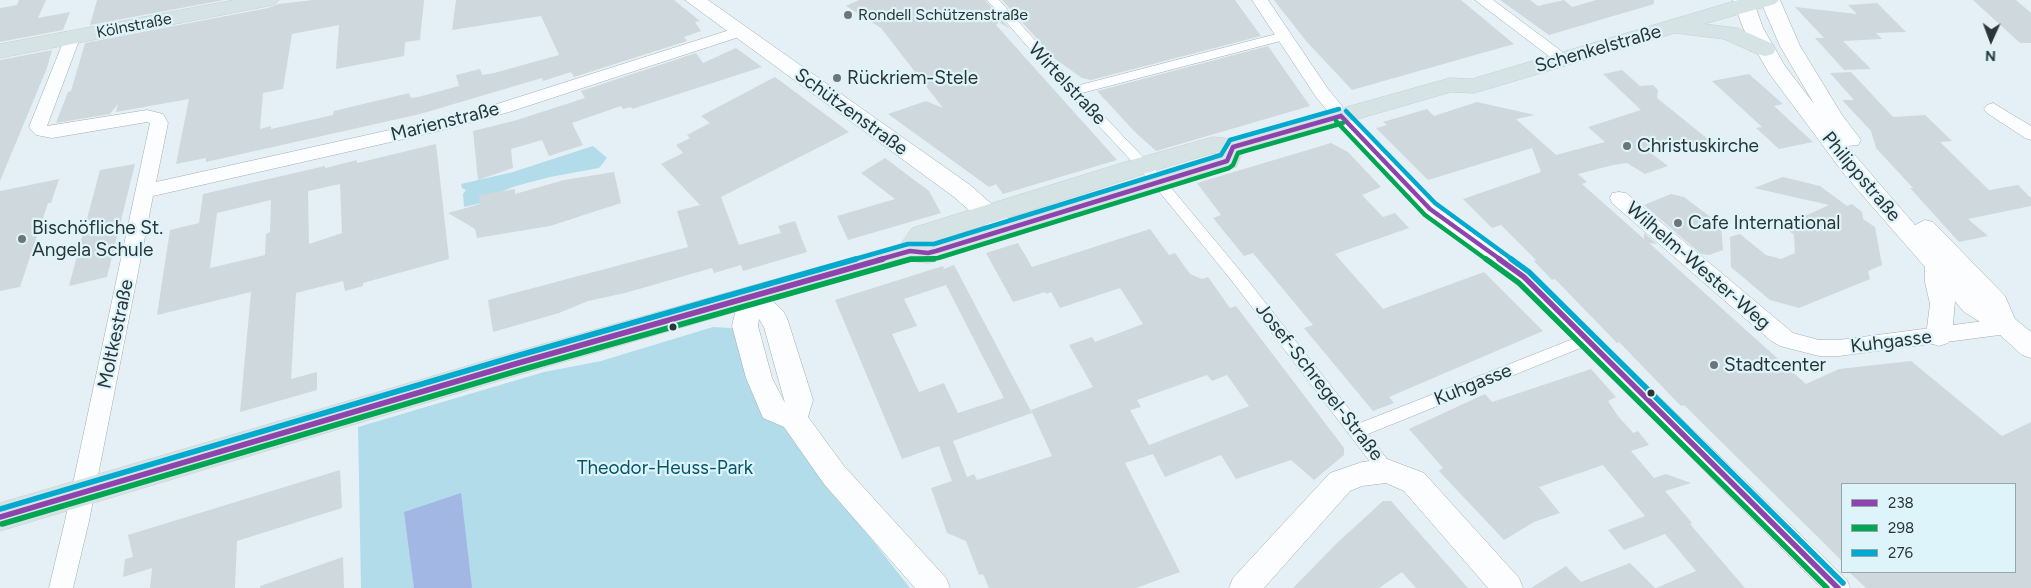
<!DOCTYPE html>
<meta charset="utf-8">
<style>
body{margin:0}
#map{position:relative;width:2031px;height:588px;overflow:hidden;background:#e4f0f5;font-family:Figtree,sans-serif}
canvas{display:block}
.legend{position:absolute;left:1841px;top:483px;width:175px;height:90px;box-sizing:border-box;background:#def4fb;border:1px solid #96a7ac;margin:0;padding:6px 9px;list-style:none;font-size:15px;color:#2b3436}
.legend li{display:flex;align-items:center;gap:10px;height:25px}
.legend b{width:25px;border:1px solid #96a7ac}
.north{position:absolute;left:1966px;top:15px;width:50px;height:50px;-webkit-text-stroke:4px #def4fb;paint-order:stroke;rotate:182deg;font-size:14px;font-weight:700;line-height:20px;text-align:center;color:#2b3436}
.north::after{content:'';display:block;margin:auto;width:18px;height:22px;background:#2b3436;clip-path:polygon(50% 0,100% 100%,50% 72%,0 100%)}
</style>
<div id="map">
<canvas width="2031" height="588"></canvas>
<ul class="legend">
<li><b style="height:6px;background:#8e44ad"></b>238</li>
<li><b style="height:6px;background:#00a651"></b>298</li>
<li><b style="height:6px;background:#00a9ce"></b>276</li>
</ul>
<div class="north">N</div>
</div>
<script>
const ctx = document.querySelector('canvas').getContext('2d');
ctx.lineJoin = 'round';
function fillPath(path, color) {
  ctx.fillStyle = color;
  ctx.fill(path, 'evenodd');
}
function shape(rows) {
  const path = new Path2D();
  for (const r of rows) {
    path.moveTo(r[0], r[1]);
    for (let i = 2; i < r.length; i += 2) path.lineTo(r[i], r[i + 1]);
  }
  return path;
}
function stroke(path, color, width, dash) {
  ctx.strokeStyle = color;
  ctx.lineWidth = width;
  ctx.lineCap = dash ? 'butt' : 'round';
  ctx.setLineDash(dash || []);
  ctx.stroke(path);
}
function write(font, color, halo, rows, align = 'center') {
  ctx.font = font + ' Figtree,sans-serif';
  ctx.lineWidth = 4.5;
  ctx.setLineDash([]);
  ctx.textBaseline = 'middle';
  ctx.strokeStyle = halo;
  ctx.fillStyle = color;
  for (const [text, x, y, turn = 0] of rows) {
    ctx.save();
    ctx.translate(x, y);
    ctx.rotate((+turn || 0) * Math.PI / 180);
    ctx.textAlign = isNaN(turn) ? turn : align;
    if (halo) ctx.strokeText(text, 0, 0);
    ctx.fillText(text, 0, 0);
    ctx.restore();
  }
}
fillPath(shape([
 [593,146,607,158,599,168,550,177,516,186,481,199,481,203,464,207,463,194,466,190,462,188,461,184,513,172],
 [713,327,731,328,738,331,772,412,910,588,361,588,358,427,544,372,601,361]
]), '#b2dcea');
fillPath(shape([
 [461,493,472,588,414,588,404,512]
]), '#a3b7e4');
fillPath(shape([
 [19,0,46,0,38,18,70,12,63,30,0,42,0,8,17,5],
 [97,0,224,0,90,25],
 [313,0,424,0,420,40,405,42,404,56,336,69,339,25,292,34,283,89,263,93,260,129,271,126,271,129,333,115,334,111,409,93,411,98,418,97,459,86,456,75,480,69,482,75,494,73,559,55,541,16,452,30,456,0,674,0,700,21,695,22,701,31,684,37,687,41,574,77,571,72,543,81,542,78,420,114,206,162,206,158,176,164,189,99,116,112,118,104,110,114,56,123,68,92,71,91,85,43,268,8,278,4],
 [859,0,985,0,1010,29,999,22,996,25,1117,160,1003,194,996,184,989,187,888,114,926,101,943,108,881,28,846,6],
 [1002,0,1235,0,1261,36,1091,80,1082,78,1055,59],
 [1274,0,1461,0,1514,44,1352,90,1306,41],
 [1500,0,1530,0,1538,6,1564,0,1572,7,1596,0,1654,0,1654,4,1549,35],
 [1973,0,2016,0,2031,13,2031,43,2020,43],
 [1877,3,1906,32,1876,33,1882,39,1843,41,1871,69,1844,70,1815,38,1824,38,1795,7,1857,14,1848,5],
 [1268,46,1310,106,1156,151,1135,132,1097,91],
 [736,48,762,67,632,109,631,107,623,109,621,106,572,123,583,145,549,156,542,140,511,149,513,168,478,180,473,131,517,120,585,98,581,91,696,53,703,63],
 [52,50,47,68,0,181,0,60],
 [1622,70,1640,86,1653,85,1658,90,1657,98,1719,148,1701,154,1682,139,1651,153,1668,166,1645,174,1627,163,1613,165,1578,174,1587,182,1582,184,1644,239,1644,233,1657,244,1649,243,1806,384,1839,369,1911,361,2002,436,2031,422,2031,588,1866,588,1849,572,2015,572,2015,484,1842,484,1842,561,1684,405,1681,406,1619,342,1617,343,1555,279,1552,280,1534,261,1536,260,1501,225,1492,228,1463,199,1541,172,1532,148,1428,180,1376,128,1387,125,1383,122,1427,109,1434,116,1477,102,1535,115,1516,119,1556,155,1605,142,1588,127,1641,110,1603,74],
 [1851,72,1893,117,1925,115,1952,141,1940,142,1989,190,2018,185,2031,198,2031,206,1968,219,1988,236,1959,242,1910,188,1913,188,1876,148,1871,131,1842,100,1854,100,1830,73],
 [1749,74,1783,104,1774,106,1813,142,1779,149,1756,128,1762,127,1712,81],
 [775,77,849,132,721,197,739,245,781,233,778,226,795,221,807,252,743,271,741,265,714,273,712,268,625,293,588,301,559,313,493,332,488,300,688,247,677,211,700,205,661,164,683,153,676,145,690,138,687,135,710,123,701,116],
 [1331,143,1348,152,1381,187,1362,195,1383,217,1395,213,1409,228,1335,254,1383,309,1484,272,1543,331,1389,397,1394,403,1373,411,1304,328,1313,325,1253,253,1244,256,1213,218,1221,215,1197,183],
 [436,144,449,259,363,283,363,286,345,291,343,281,296,293,291,379,317,372,317,390,240,412,251,292,157,315,170,230,199,223,203,194,325,166,325,168,357,160,357,163],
 [340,184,342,233,309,244,308,191],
 [271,200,270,232,266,234,265,255,210,268,217,213],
 [885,158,929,191,941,213,848,240,837,216,895,199,861,173],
 [135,164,107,277,69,286,100,170],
 [614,172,621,203,550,226,477,238,475,229,448,213,480,204,479,195,515,189,515,194,564,180],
 [1783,177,1820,186,1847,206,1852,204,1862,212,1863,219,1875,227,1882,265,1868,271,1870,279,1799,308,1770,300,1731,267,1730,237,1740,234,1766,255,1781,259,1795,253,1794,235,1783,226,1829,205,1754,188],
 [59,179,51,203,48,203,20,287,0,291,0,191],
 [1671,194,1684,197,1721,225,1723,250,1709,255,1701,254,1644,205],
 [1150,229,1169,255,1175,253,1190,274,1202,279,1208,277,1230,308,1236,306,1344,448,1344,455,1314,480,1291,460,1236,479,1221,455,1165,477,1153,454,1125,463,1180,572,1136,588,989,588,983,574,979,575,966,541,947,533,931,488,952,481,939,446,902,459,835,300,943,266,944,269,954,265,1032,413,953,441,967,477,974,474,977,480,1052,456,1031,410,1093,387,1069,345,1092,337,1095,342,1143,324,1120,288,1060,308,1051,292,1046,294,1045,292,1013,302,986,253,1018,243,1032,267],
 [946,285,1004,398,958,413,944,383,919,392,892,334,917,326,904,299],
 [1207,375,1212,381,1227,375,1249,406,1149,445,1130,410,1141,407,1137,400],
 [1591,369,1616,397,1608,401,1618,416,1633,433,1638,431,1649,445,1631,451,1654,478,1666,474,1691,483,1665,491,1692,523,1690,524,1745,588,1656,588,1696,571,1665,534,1624,550,1608,530,1645,516,1603,465,1539,487,1560,513,1534,522,1504,540,1439,471,1443,468,1409,429,1485,394,1492,402],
 [340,470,342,508,237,541,235,588,150,588,152,568,123,577,125,559,133,557,128,535],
 [1383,501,1391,501,1468,588,1416,588,1402,572,1379,588,1293,588,1337,543],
 [343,557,344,588,260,588,260,586],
 [1630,563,1655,588,1531,588,1566,566,1581,582]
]), '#cfd8dd');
const pedestrian = shape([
 [987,0,999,0,1076,86,1284,32,1288,33,1288,39,1082,93,1163,178,1242,273,1360,423,1583,335,1588,333,1593,335,1596,339,1593,343,1368,434,1396,471,1393,476,1387,478,1381,476,1232,281,1153,184,1069,94,987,0]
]);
const minor = shape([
 [1252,0,1268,0,1328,89,1347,112,1437,204,1531,272,1847,580,1850,588,1821,588,1517,282,1423,214,1335,120,1316,97,1252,0],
 [1475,0,1493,0,1572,59,1570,63,1564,64,1558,63,1475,0],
 [739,27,747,32,745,35,509,112,439,131,153,196,89,521,73,588,49,588,65,521,150,123,147,122,52,138,36,135,32,131,29,127,66,35,72,33,80,38,47,126,147,110,163,114,168,123,156,182,439,119,497,104,739,27],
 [1993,103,2031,126,2031,140,2025,138,1987,113,1984,109,1987,105,1993,103],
 [1619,192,1626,193,1793,333,1819,340,1839,340,2007,318,2014,320,2017,326,2014,332,2007,334,1839,356,1819,356,1780,346,1770,340,1612,203,1610,198,1612,193,1619,192]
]);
const tertiary = shape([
 [685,0,708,0,970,185,1013,223,1017,229,1013,235,1005,237,997,235,954,197,685,0],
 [1733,0,1753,0,1763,28,1785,66,1814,104,1780,46,1760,0,1780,0,1800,46,1842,115,1861,140,1858,145,1847,146,1915,225,1925,220,1933,222,2005,296,2015,319,2031,332,2031,358,2022,355,1998,333,1964,312,1955,301,1952,336,1948,343,1939,346,1930,343,1926,336,1930,304,1925,282,1925,267,1844,174,1769,73,1743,28,1733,0],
 [752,288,761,290,783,311,787,318,813,400,808,417,844,466,946,578,950,588,915,588,824,484,784,427,763,418,746,378,732,326,739,297,743,290,752,288],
 [759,319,764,327,785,403,772,378,758,326,759,319],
 [1387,459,1424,473,1519,578,1523,588,1488,588,1404,491,1386,483,1362,486,1350,491,1264,588,1229,588,1233,578,1330,473,1362,462,1387,459]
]);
const primary = shape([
 [234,0,279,0,275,4,268,6,0,58,0,44,234,0],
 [1738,0,1779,0,1775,4,1704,24,1737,28,1773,44,1776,49,1773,54,1765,56,1757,54,1724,39,1675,33,1481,91,1473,93,1451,92,1243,152,1236,167,945,258,928,263,910,261,515,376,0,531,0,503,515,352,901,244,912,228,1135,159,1213,137,1233,139,1450,78,1472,79,1738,0],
 [1213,153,1218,154,929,243,1153,171,1213,153]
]);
stroke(pedestrian, '#a4adb0', 1);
stroke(minor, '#a4adb0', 1);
stroke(tertiary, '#a4adb0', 1);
stroke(primary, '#c7cdcf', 1);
fillPath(pedestrian, '#fbfdfe');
fillPath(minor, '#fbfdfe');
fillPath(tertiary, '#fbfdfe');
fillPath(primary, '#d5e3e5');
stroke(shape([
 [1341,116,1430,209,1501,260],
 [878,260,910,251,928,253,936,251,1227,161,1233,147,1341,116]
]), '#8e44ad', 4.5);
stroke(shape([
 [1499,259,1524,277,1838,588],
 [0,517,515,364,883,259]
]), '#8e44ad', 5.5);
stroke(shape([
 [1336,121,1425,215,1487,260],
 [907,260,938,258,1229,168,1233,165,1238,153,1343,123]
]), '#00a651', 4.5);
stroke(shape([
 [1486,259,1519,283,1827,588],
 [2,524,517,371,911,259,934,259]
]), '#00a651', 5.5);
stroke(shape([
 [1346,111,1435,203,1513,260],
 [852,260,908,244,934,244,1221,155,1230,140,1339,109]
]), '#00a9ce', 4.5);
stroke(shape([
 [1511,259,1529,272,1843,583],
 [0,509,513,357,856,259]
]), '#00a9ce', 5.5);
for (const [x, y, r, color] of [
 [848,15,5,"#6c7679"],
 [837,78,5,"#6c7679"],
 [1627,146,5,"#6c7679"],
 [1678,223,5,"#6c7679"],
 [22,239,5,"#6c7679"],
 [673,327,4.5,"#2b3436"],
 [1714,365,5,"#6c7679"],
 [1651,393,4.5,"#2b3436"]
]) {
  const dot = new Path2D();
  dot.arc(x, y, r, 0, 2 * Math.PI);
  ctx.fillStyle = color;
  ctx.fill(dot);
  stroke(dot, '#def4fb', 2);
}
write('16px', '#2b3436', '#def4fb', [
 ["Rondell Schützenstraße",858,15]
], 'left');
write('16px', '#2b3436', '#def4fb', [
 ["Kölnstraße",134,26,-11]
]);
write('19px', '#2b3436', '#def4fb', [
 ["Schenkelstraße",1598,49,-16],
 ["Wirtelstraße",1067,84,47],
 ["Schützenstraße",851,112,36],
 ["Marienstraße",445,122,-14],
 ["Philippstraße",1861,177,50],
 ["Wilhelm-Wester-Weg",1698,266,41],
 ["Moltkestraße",116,334,-78],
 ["Kuhgasse",1891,342,-7],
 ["Josef-Schregel-Straße",1319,382,52],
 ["Kuhgasse",1473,385,-22]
]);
write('19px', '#2b3436', '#def4fb', [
 ["Rückriem-Stele",847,78],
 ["Christuskirche",1637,146],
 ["Cafe International",1688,223],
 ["Bischöfliche St.",32,228],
 ["Angela Schule",32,250],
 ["Stadtcenter",1724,365]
], 'left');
write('19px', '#065568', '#def4fb', [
 ["Theodor-Heuss-Park",665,468]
]);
</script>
